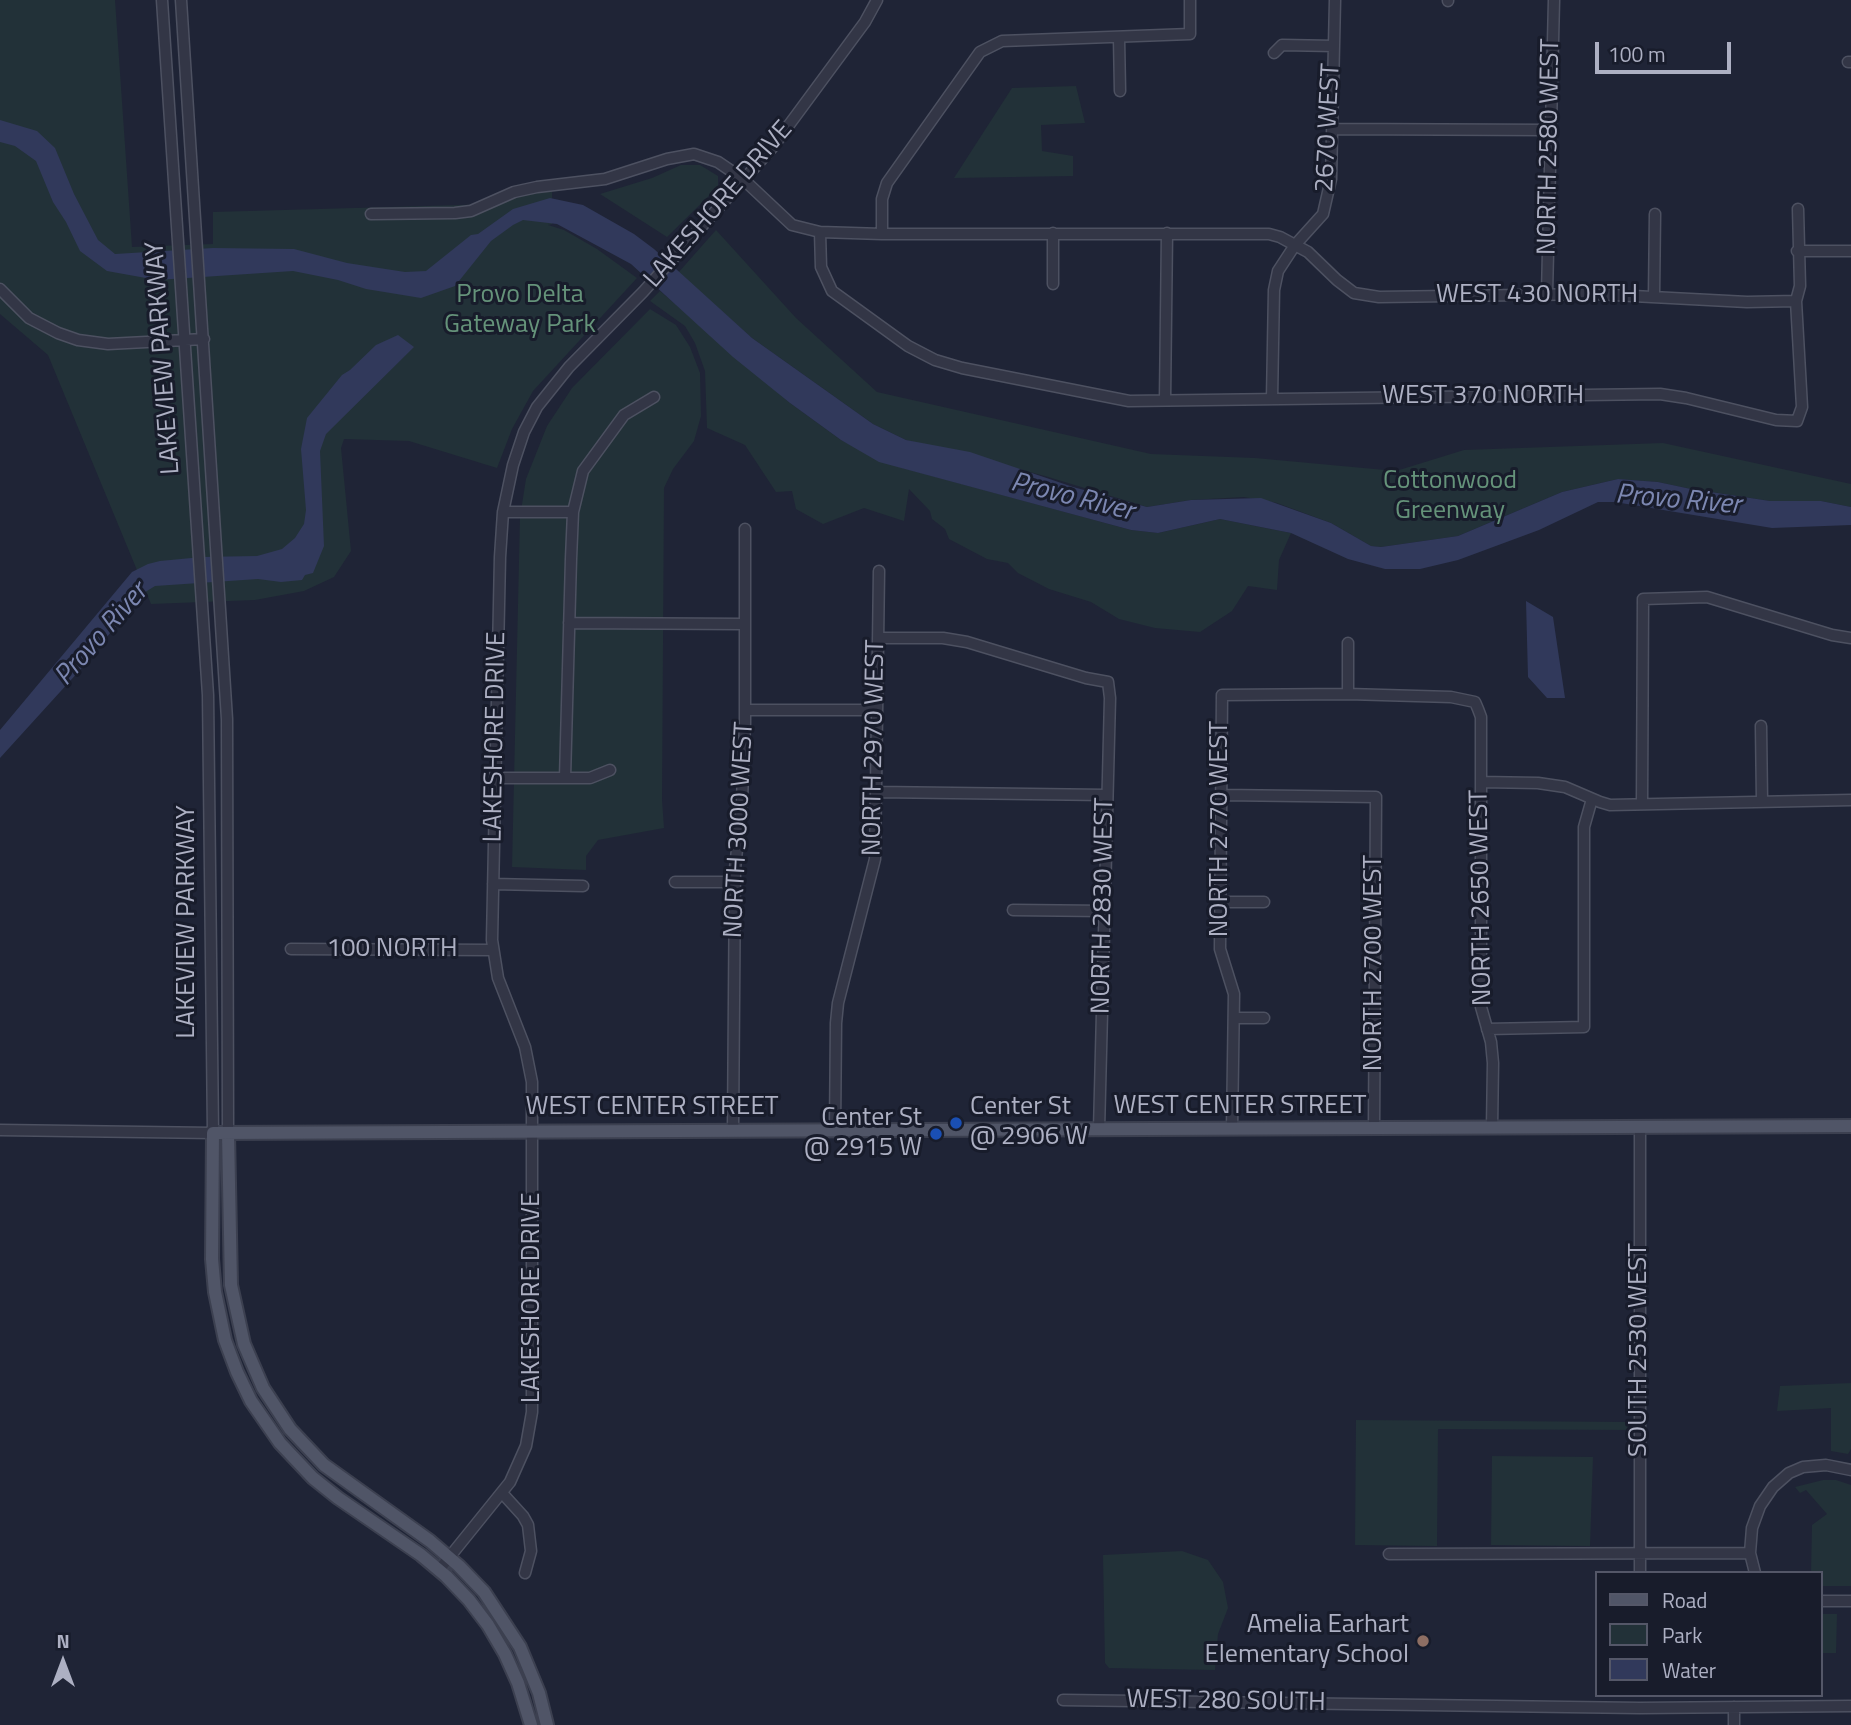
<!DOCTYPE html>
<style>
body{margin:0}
#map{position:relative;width:1851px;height:1725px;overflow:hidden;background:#1f2436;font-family:"Titillium Web",sans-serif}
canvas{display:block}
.legend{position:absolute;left:1595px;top:1571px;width:228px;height:126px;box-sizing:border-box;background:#181c2b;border:2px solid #545768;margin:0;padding:9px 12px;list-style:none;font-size:21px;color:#adb0c3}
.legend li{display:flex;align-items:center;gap:14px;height:35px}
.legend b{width:35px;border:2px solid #545768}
.north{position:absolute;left:28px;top:1627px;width:70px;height:70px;-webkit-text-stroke:5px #181c2b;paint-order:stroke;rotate:0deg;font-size:19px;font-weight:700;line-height:28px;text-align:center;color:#adb0c3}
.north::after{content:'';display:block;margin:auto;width:24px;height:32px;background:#adb0c3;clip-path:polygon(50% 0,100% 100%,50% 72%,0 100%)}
.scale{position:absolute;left:1595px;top:42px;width:136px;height:32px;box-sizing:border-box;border:4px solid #adb0c3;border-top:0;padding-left:9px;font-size:21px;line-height:24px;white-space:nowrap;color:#adb0c3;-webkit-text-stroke:5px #181c2b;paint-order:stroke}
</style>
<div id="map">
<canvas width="1851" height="1725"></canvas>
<ul class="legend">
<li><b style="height:9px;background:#505567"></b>Road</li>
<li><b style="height:19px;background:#223138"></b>Park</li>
<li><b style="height:19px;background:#31395b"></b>Water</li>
</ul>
<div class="north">N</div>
<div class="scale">100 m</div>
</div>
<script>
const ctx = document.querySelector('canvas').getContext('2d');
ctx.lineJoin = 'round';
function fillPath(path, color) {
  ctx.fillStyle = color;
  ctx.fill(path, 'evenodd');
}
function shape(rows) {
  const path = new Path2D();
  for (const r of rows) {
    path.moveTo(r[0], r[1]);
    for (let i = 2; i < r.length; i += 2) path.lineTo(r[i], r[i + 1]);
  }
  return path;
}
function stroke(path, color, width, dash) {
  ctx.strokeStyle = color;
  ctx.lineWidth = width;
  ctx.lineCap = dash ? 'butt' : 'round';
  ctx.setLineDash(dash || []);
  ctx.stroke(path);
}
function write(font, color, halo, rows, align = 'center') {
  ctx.font = font + ' "Titillium Web",sans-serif';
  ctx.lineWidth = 6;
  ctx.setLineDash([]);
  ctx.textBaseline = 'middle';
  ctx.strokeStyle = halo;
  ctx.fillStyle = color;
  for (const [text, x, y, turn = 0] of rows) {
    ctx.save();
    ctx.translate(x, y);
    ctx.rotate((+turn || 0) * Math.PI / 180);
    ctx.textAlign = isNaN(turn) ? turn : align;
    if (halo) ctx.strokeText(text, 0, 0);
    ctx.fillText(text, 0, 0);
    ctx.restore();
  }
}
fillPath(shape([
 [0,0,115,0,132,247,213,244,213,212,496,204,513,196,552,188,552,224,548,225,564,230,597,249,637,278,533,391,512,429,497,468,409,441,344,439,341,448,351,551,334,577,304,591,255,600,151,604,48,355,0,314],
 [1076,86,1085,123,1041,125,1042,151,1073,156,1073,176,954,178,1012,88],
 [681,165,700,165,718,176,718,187,667,237,600,194,652,178],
 [716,230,796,318,877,392,1151,454,1255,458,1396,471,1464,450,1663,443,1851,484,1851,507,1821,501,1770,501,1691,489,1658,482,1618,479,1562,492,1458,536,1381,547,1371,546,1331,523,1277,503,1244,497,1191,500,1147,507,1045,476,906,440,873,424,752,338,678,273],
 [660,291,790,403,841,440,903,468,1131,530,1158,533,1220,519,1291,533,1279,560,1277,590,1248,586,1232,611,1200,632,1155,628,1119,619,1091,602,1049,589,1018,573,1008,563,987,559,949,539,945,529,932,519,930,511,909,489,904,521,864,508,823,524,796,509,792,491,776,492,745,445,707,428,705,371,695,343,685,326,650,301],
 [650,309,676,325,690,347,700,373,701,416,694,441,673,469,664,488,662,800,664,828,598,840,586,856,586,870,512,867,520,517,526,479,547,426,572,388],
 [1851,1383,1851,1449,1848,1454,1831,1451,1831,1408,1777,1411,1780,1386],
 [1356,1420,1629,1422,1629,1430,1438,1429,1437,1546,1355,1545],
 [1492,1456,1593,1457,1590,1546,1491,1545],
 [1823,1480,1836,1480,1851,1485,1851,1586,1821,1586,1821,1573,1811,1573,1812,1525,1827,1514,1806,1490,1800,1493,1795,1487],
 [1182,1551,1208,1560,1223,1582,1228,1608,1218,1634,1215,1670,1109,1668,1105,1663,1103,1555],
 [1821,1614,1837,1614,1836,1653,1821,1653]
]), '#223138');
fillPath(shape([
 [0,120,37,131,55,148,74,194,98,240,115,254,213,248,294,249,347,263,405,272,426,271,471,235,478,234,513,209,550,198,583,205,634,234,654,249,752,338,873,424,906,440,970,452,1073,487,1147,507,1191,500,1261,498,1331,523,1371,546,1381,547,1458,536,1562,492,1618,479,1658,482,1691,489,1770,501,1821,501,1851,507,1851,525,1772,528,1615,502,1598,502,1539,530,1458,560,1420,569,1385,569,1348,559,1291,533,1220,519,1158,533,1131,530,879,462,841,440,790,403,733,357,631,264,557,224,523,220,513,225,491,241,455,286,421,298,366,289,338,280,293,271,157,280,107,271,80,251,66,222,53,202,36,161,15,146,0,142],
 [398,335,414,347,326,434,320,451,324,546,313,573,305,575,302,580,281,582,258,579,155,586,142,594,80,670,0,758,0,730,132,572,148,564,160,561,202,557,257,556,282,549,295,538,304,524,306,510,301,449,307,418,342,375,350,370,376,345],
 [1526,601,1553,617,1565,698,1547,698,1528,677]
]), '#31395b');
const minor = shape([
 [181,0,227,719,228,1133],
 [1448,1,1448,0],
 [1119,38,1120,91],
 [1274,53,1282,45,1334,46],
 [1848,62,1851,62],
 [1332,129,1550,130],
 [371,214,455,213,471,211,514,192,537,187,605,179,667,159,694,154,718,162,743,179,792,225,820,232,882,234,1269,234,1280,237,1308,252,1337,280,1354,293,1379,297,1595,294,1747,302,1796,301],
 [820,232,821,267,832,291,908,346,935,360,962,368,1129,401,1660,394,1686,398,1776,420,1797,421,1802,407,1796,301,1800,286,1798,209],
 [1053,233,1053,284],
 [882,234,882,199,887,183,980,52,1002,41,1190,34,1190,0],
 [1797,251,1851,251],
 [0,289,29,318,58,333,78,340,108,344,204,339],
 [1547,294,1554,0],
 [1654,296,1655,214],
 [1272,399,1274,290,1278,271,1295,245,1323,214,1331,179,1335,0],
 [1165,400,1167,233],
 [503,512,573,512],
 [569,623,744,624],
 [878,638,943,638,967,642,1086,678,1108,682,1110,698,1099,1130],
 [1348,694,1348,643],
 [745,710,877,710],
 [1761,726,1762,801],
 [495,778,590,778,610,770],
 [565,778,571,559,573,512,583,471,624,415,654,397],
 [1481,782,1538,783,1565,787,1600,802,1610,805,1851,800],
 [877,792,1106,795],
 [1222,795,1376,797,1374,1129],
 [1642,804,1643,599,1707,597,1832,635,1851,638],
 [675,882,735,882],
 [493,884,583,886],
 [1220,902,1264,902],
 [1013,910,1105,911],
 [291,949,493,950],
 [1234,1018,1264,1018],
 [1487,1029,1584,1027,1584,827,1592,799],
 [1232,1129,1234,994,1220,949,1222,695,1348,694,1451,697,1475,702,1478,709,1481,717,1481,1007,1491,1042,1493,1063,1492,1128],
 [0,1130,213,1133,208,695,162,0],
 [733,1131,735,869,742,800,745,723,745,529],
 [835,1131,836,1023,838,1003,875,859,879,571],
 [503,1494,523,1516,528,1525,531,1551,525,1573],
 [1389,1554,1750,1553],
 [439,1570,510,1482,526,1446,532,1412,532,1082,525,1047,498,978,492,940,500,557,503,512,513,465,524,432,537,407,569,367,643,292,772,148,865,22,877,0],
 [1640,1573,1640,1127],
 [1755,1573,1750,1553,1752,1528,1760,1506,1773,1487,1789,1473,1803,1467,1826,1465,1851,1470],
 [1821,1601,1851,1601],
 [1063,1700,1640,1708,1851,1706],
 [1734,1725,1734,1707]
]);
const major = shape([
 [228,1133,231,1285,244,1344,263,1388,290,1429,324,1465,430,1541,459,1566,484,1592,520,1647,539,1693,547,1725],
 [531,1725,518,1683,505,1654,488,1625,469,1600,446,1576,421,1555,338,1498,313,1478,280,1443,251,1401,237,1372,225,1340,215,1292,212,1259,213,1133,1851,1126]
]);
stroke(minor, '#4d5161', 13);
stroke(major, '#3c4050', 16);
stroke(minor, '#333646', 10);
stroke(major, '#505567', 12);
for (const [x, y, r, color] of [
 [956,1123,7,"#1a4fb4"],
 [936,1134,7,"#1a4fb4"],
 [1423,1641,7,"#8d6e63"]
]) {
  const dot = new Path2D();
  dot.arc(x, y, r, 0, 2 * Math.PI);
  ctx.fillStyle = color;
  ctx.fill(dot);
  stroke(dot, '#181c2b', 2.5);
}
write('26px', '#adb0c3', '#181c2b', [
 ["2670 WEST",1329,128,-87],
 ["NORTH 2580 WEST",1550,147,-89],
 ["LAKESHORE DRIVE",719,205,-49],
 ["WEST 430 NORTH",1537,296],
 ["LAKEVIEW PARKWAY",164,358,-94],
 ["WEST 370 NORTH",1483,397],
 ["LAKESHORE DRIVE",496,737,-89],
 ["NORTH 2970 WEST",875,748,-89],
 ["NORTH 2770 WEST",1221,829,-90],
 ["NORTH 3000 WEST",740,830,-87],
 ["NORTH 2650 WEST",1482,898,-91],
 ["NORTH 2830 WEST",1104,906,-89],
 ["LAKEVIEW PARKWAY",188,922,-90],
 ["100 NORTH",392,950],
 ["NORTH 2700 WEST",1375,963,-90],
 ["WEST CENTER STREET",1240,1107],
 ["WEST CENTER STREET",652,1108],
 ["LAKESHORE DRIVE",533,1298,-90],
 ["SOUTH 2530 WEST",1640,1350,-90],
 ["WEST 280 SOUTH",1226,1702,1]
]);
write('26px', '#65937a', '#181c2b', [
 ["Provo Delta",520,296],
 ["Gateway Park",520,326],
 ["Cottonwood",1450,482],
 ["Greenway",1450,512]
]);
write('26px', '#adb0c3', '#181c2b', [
 ["Center St",970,1108,"left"],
 ["@ 2906 W",970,1138,"left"],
 ["Center St",922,1119],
 ["@ 2915 W",922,1149],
 ["Amelia Earhart",1409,1626],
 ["Elementary School",1409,1656]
], 'right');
write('italic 28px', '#7c87b1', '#181c2b', [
 ["Provo River",1072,498,14],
 ["Provo River",1678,501,5],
 ["Provo River",102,635,-49]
]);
</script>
